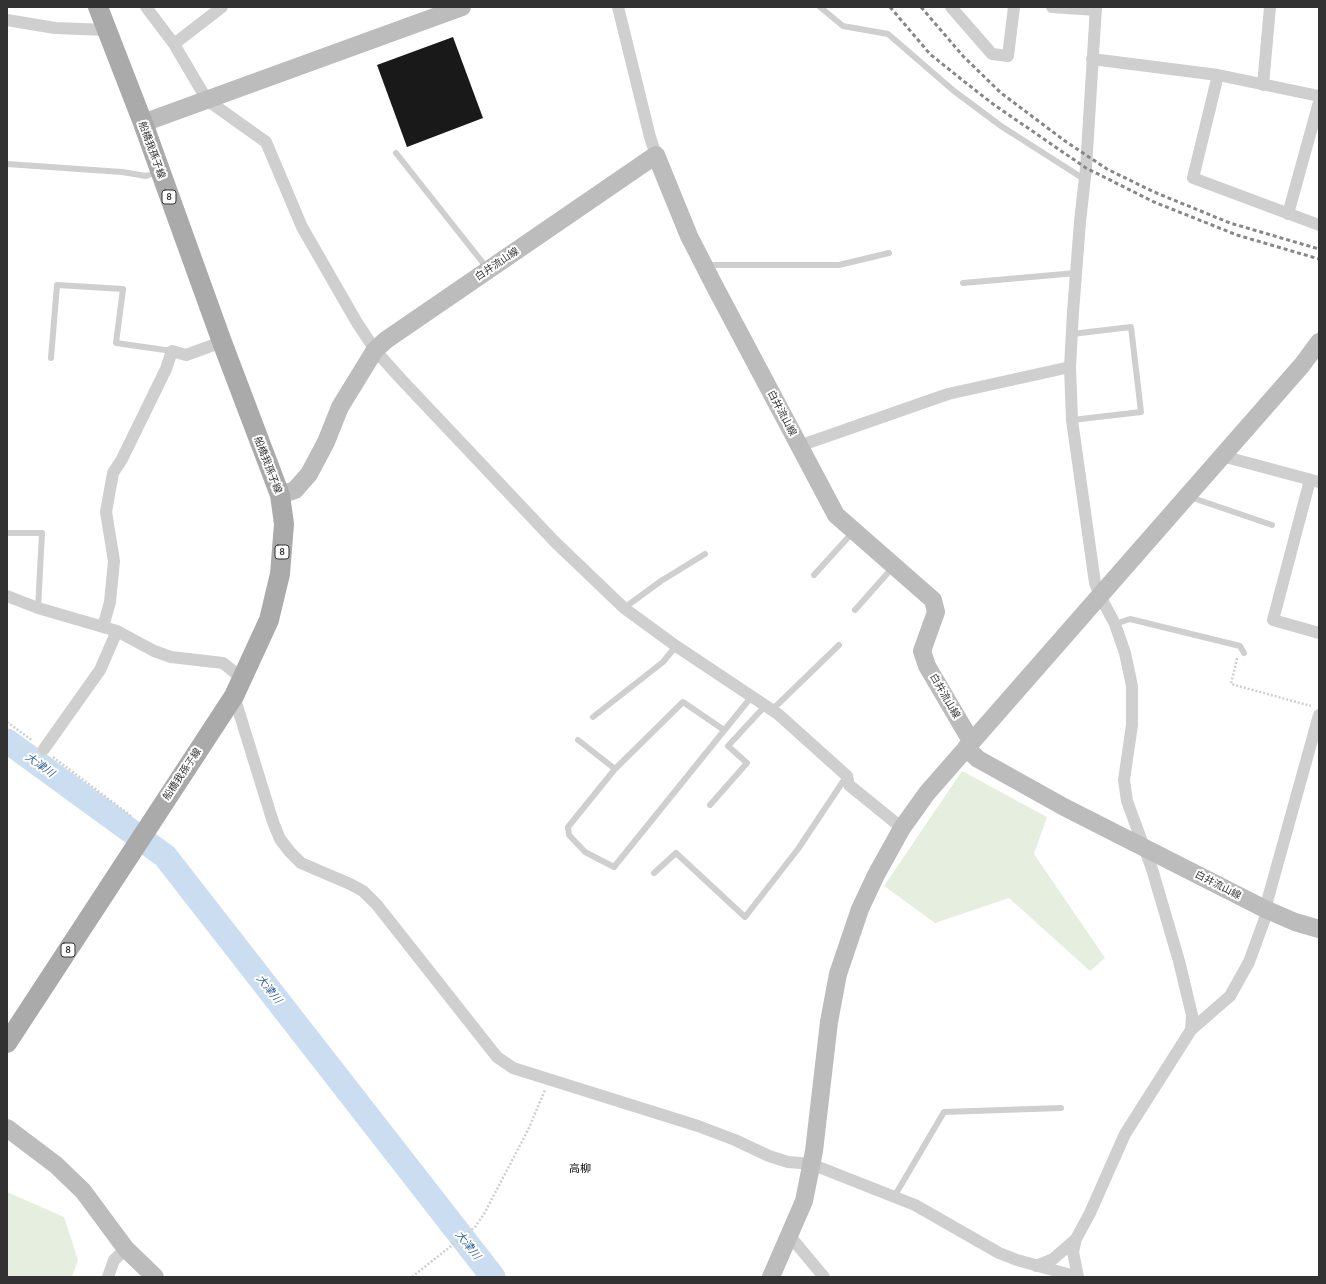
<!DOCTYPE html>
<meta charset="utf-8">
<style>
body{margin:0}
#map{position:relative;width:1326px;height:1284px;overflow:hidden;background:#fff;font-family:Lato,sans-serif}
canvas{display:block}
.frame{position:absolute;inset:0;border:8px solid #323232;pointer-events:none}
</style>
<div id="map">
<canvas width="1326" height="1284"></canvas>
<div class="frame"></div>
</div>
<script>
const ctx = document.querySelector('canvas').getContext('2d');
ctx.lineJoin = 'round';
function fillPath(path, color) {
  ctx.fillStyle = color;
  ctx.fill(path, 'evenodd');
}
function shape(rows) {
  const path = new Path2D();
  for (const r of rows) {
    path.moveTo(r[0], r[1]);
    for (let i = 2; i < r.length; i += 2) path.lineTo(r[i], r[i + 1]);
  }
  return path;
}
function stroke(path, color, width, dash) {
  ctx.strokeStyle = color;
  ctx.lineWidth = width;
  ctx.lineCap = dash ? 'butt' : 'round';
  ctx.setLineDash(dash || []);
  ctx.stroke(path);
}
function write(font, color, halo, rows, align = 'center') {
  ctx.font = font + ' Lato,"Noto Sans JP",sans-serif';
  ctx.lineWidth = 4;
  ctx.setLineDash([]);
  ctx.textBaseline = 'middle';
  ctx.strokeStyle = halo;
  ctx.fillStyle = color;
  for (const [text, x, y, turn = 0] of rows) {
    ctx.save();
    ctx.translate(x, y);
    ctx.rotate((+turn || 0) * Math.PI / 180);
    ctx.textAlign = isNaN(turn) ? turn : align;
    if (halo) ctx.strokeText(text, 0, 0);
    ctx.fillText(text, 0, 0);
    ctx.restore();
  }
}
fillPath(shape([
 [962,771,1047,817,1034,854,1105,958,1090,971,1009,898,935,923,884,886],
 [7,1192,64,1217,78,1260,72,1277,7,1277]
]), '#e6efdf');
stroke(shape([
 [7,741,165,856,493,1277]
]), '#cbddf0', 25);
fillPath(shape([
 [453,37,483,118,407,147,377,65]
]), '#191919');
stroke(shape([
 [1237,658,1231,684,1311,706],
 [7,722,33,741],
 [53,757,131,816],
 [412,1277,475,1227,484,1214,528,1130,545,1090]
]), '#cfcfcf', 2.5, [2, 2]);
stroke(shape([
 [820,7,843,26,888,34,954,91,1001,126,1084,179],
 [396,153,487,268],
 [7,164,122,172,146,176,158,172],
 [707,265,839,265,889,253],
 [963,283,1076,273],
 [1072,334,1131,327,1141,412,1072,420],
 [51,358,57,285,123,289,116,343,172,351],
 [1190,497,1272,525],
 [7,533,42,533,38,608],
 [814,575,853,532],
 [624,608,661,581,705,554],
 [855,610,894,566],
 [1115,624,1130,619,1240,646,1244,653],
 [772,710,839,645],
 [593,717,663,662,676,646],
 [724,730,683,702,615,769,568,827,569,835,585,852,614,867,752,696],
 [578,740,615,769],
 [710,805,747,763,728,746,765,706],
 [654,873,676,853,745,917,798,849,846,777],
 [894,1197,944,1112,1061,1108]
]), '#cfcfcf', 6);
stroke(shape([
 [146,7,174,44,207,100,266,142,302,227,356,321,375,350,400,378,555,542,624,608,676,646,778,714,847,776,849,785,902,828],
 [618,7,650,137,656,155],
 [951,7,992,54,1008,56,1014,7],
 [1052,7,1096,10],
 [7,20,55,28,107,30],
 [174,44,222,7],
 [1092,59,1218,75,1319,96],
 [1218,75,1193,178,1319,225],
 [1263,85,1270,7],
 [1288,214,1319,102],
 [799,446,948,394,1070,367],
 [1222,456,1319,482],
 [1310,480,1273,620,1319,633],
 [7,596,38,608,117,631,154,651,171,657,223,663,243,679],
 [103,627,110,602,114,561,106,512,113,473,122,459,166,369,172,351,186,355,222,342],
 [234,696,273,822,280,839,290,852,301,863,350,884,363,891,377,905,497,1057,513,1068,698,1126,735,1140,769,1156,788,1162,811,1164,915,1205,999,1253,1017,1260,1078,1277],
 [44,749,100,670,117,631],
 [1265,909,1319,715],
 [1191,1030,1230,996,1249,962,1268,910],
 [789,1235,824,1277],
 [1036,1266,1053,1259,1076,1239],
 [108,1277,114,1260,126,1249],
 [1078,1277,1073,1252,1076,1239,1090,1213,1125,1134,1191,1030,1192,1015,1179,961,1152,869,1127,801,1124,780,1132,725,1132,686,1125,653,1115,624,1100,596,1095,583,1072,420,1070,367,1073,312,1080,222,1086,168,1096,7]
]), '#cfcfcf', 12);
stroke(shape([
 [143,123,462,7],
 [280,495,295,490,309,474,326,442,340,407,375,350,386,340,656,155,689,236,714,285,836,515,933,600,936,612,922,651,927,666,971,741,966,748,978,759,1064,807,1265,909,1295,922,1319,929],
 [7,1128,56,1165,83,1191,126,1249,155,1277],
 [771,1277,804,1201,814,1151,829,1022,838,974,860,909,876,875,902,828,927,793,1302,365,1319,342]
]), '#bcbcbc', 18);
stroke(shape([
 [7,1043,234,696,269,620,280,574,284,524,280,495,222,342,143,123,98,7]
]), '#aaa', 20);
stroke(shape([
 [890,7,930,54,961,79,993,104,1086,168,1154,202,1237,235,1319,259],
 [921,7,963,56,1001,93,1065,141,1107,169,1154,192,1230,223,1319,249]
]), '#878787', 3, [4, 3]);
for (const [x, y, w] of [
 [169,197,14],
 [282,552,14],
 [68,950,14]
]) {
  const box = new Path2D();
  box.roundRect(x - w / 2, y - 7, w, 14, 3);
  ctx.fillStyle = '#fff';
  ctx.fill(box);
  stroke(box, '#323232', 1);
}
write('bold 9px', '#323232', null, [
 ["8",169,197],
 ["8",282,552],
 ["8",68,950]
]);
write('10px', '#323232', '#fff', [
 ["船橋我孫子線",152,150,70],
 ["白井流山線",497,264,-34],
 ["白井流山線",782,413,62],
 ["船橋我孫子線",268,465,69],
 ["白井流山線",945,696,60],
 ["船橋我孫子線",182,774,-56],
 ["白井流山線",1218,885,27]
]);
write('italic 11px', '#38699b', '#fff', [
 ["大津川",40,765,36],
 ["大津川",269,989,52],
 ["大津川",468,1245,52]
]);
write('11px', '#000', '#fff', [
 ["高柳",580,1168]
]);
</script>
